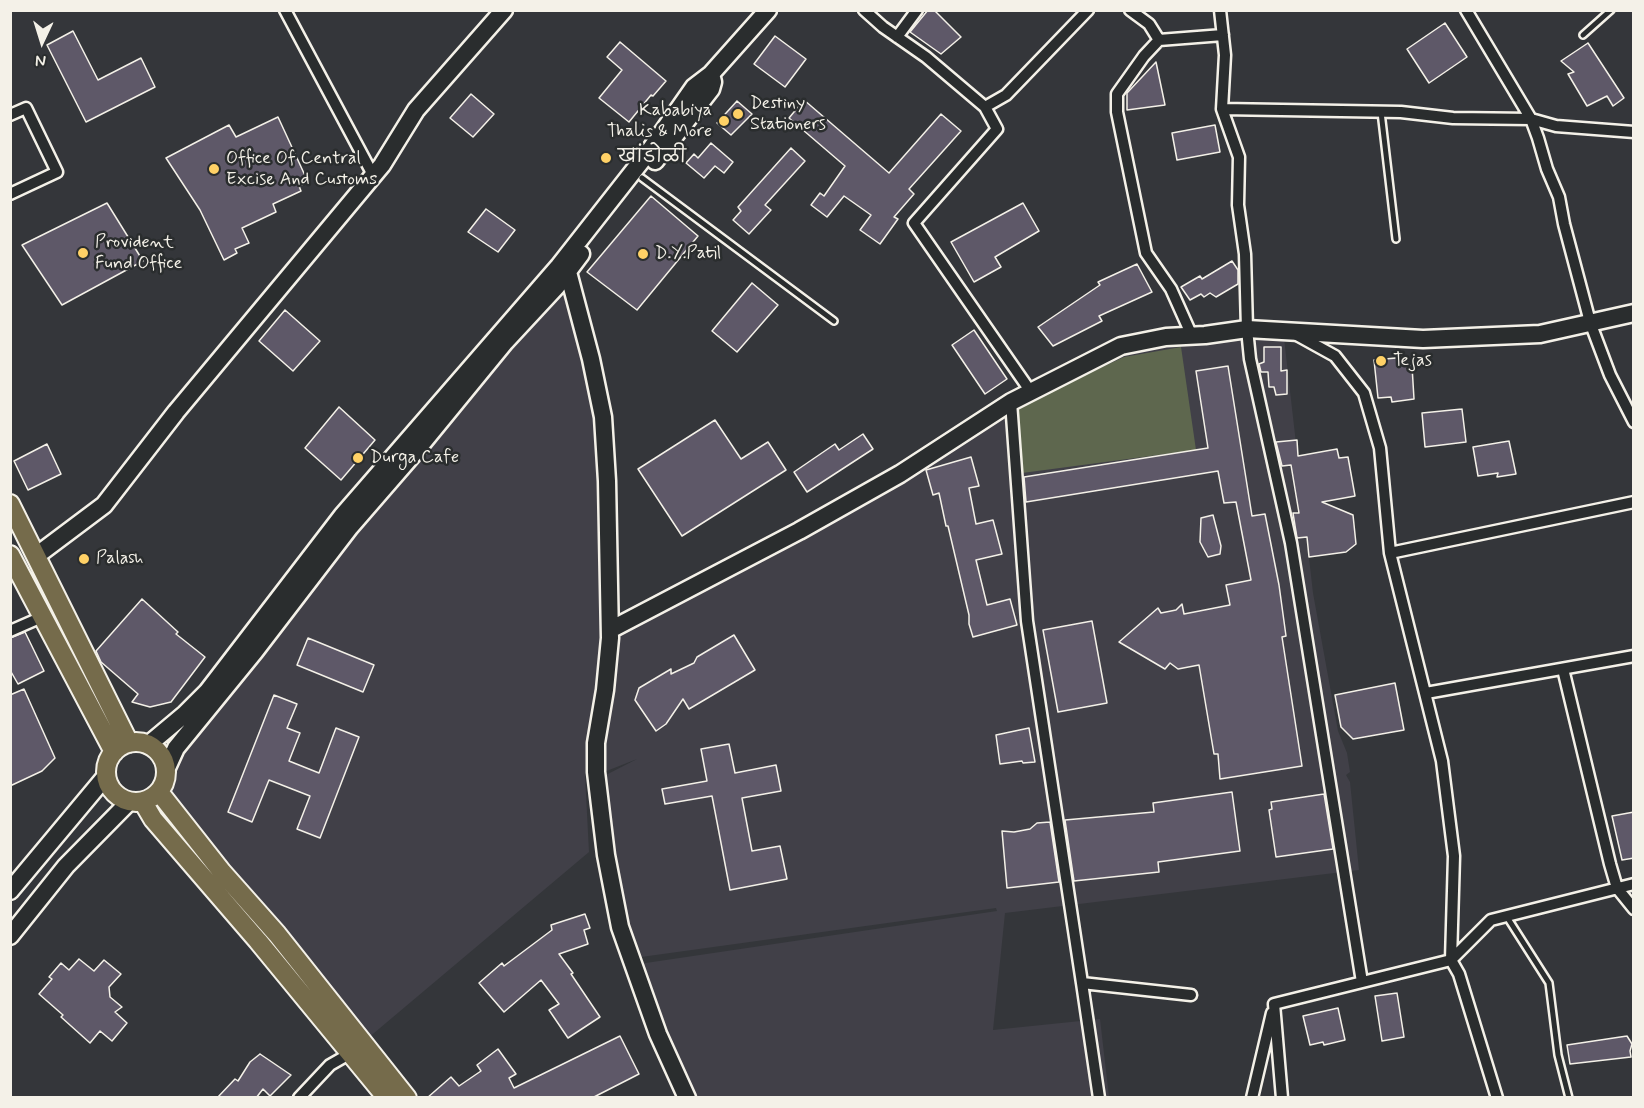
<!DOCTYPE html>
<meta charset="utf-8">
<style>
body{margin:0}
#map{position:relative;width:1644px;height:1108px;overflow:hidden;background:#34363a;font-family:Mynerve,sans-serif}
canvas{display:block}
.frame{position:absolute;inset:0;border:12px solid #f4f1e8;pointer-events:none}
.north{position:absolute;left:12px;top:12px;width:60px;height:60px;-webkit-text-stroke:4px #2a2d2e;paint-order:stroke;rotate:184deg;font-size:16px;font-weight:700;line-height:24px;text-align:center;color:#f4f1e8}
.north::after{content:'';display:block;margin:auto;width:21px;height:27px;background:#f4f1e8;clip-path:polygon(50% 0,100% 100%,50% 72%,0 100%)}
</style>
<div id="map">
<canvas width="1644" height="1108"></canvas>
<div class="frame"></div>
<div class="north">N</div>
</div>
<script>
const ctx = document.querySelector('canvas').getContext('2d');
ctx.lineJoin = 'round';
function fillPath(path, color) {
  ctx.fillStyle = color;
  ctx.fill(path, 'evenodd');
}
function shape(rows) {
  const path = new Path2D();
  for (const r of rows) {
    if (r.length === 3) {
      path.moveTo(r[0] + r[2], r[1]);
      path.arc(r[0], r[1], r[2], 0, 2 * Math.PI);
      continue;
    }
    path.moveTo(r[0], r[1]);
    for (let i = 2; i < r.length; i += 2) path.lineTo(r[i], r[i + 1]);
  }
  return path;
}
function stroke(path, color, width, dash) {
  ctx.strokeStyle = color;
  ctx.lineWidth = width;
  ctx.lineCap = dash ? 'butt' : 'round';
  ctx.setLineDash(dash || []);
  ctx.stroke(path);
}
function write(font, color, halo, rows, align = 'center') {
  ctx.font = font + ' Mynerve,"Playpen Sans Deva",sans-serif';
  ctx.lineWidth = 5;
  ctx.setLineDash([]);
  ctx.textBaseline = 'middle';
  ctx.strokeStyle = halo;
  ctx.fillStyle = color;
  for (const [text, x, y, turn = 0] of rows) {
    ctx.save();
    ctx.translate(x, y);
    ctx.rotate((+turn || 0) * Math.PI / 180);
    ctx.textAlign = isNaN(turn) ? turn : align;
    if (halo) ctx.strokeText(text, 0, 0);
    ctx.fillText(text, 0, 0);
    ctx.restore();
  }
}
fillPath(shape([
 [563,274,597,419,604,637,596,714,587,738,585,775,589,852,361,1044,161,785,163,767],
 [1284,338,1313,593,1338,731,1347,753,1350,772,1346,775,1350,782,1359,870,1005,913,993,1030,1100,1019,1109,1097,693,1097,665,1036,639,964,997,911,996,908,641,957,621,909,602,777,637,759,604,772,605,744,613,691,618,631,1010,408,1112,357,1166,342]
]), '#414048');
fillPath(shape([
 [1181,347,1196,450,1022,473,1011,409,1124,357]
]), '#5e674e');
const building = shape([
 [928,10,934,10,961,37,941,54,910,32,928,10],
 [1445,23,1467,57,1429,83,1407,49,1445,23],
 [73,31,98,80,141,58,155,87,86,122,47,45,73,31],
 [775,36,806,59,785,87,754,64,775,36],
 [620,42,666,81,653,96,651,95,629,122,599,98,622,70,607,57,620,42],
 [1588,43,1624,98,1613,106,1607,96,1587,106,1568,74,1574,72,1561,61,1588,43],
 [1156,62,1165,105,1127,110,1127,93,1156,62],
 [471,94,494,114,473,137,450,118,471,94],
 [804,100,889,173,941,114,961,131,909,189,914,194,894,217,898,219,880,244,860,230,871,215,844,196,827,217,811,205,820,193,824,196,845,166,789,118,804,100],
 [737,101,752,114,731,135,717,123,737,101],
 [278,117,308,182,299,186,301,191,273,204,276,212,242,228,249,243,235,249,237,253,224,260,200,210,166,158,229,125,236,137,278,117],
 [1215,125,1220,152,1177,160,1172,133,1215,125],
 [711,143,733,162,724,173,715,166,704,178,686,163,694,154,698,158,711,143],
 [791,148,805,161,765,205,771,210,749,234,733,220,741,211,738,207,791,148],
 [651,196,698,236,637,310,587,272,651,196],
 [107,203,143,261,62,305,22,245,107,203],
 [1023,203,1039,231,995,257,1001,267,974,282,951,242,1023,203],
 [486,209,515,230,498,252,468,232,486,209],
 [1232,261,1238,270,1238,284,1216,297,1210,293,1204,297,1201,294,1190,300,1181,287,1200,276,1202,279,1232,261],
 [1137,264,1152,292,1099,316,1102,321,1053,346,1038,327,1100,285,1098,282,1137,264],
 [752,283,778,305,737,352,712,331,752,283],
 [285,310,320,341,293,371,259,341,285,310],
 [974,330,1007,379,985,394,952,345,974,330],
 [1264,347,1281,347,1281,371,1287,370,1287,394,1276,395,1274,387,1269,387,1268,372,1261,372,1259,364,1264,362,1264,347],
 [1407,357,1408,364,1412,366,1414,399,1392,402,1391,397,1378,398,1374,360,1407,357],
 [1228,366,1252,516,1265,514,1279,585,1286,636,1282,637,1302,766,1220,779,1218,754,1214,754,1199,665,1178,669,1170,663,1165,669,1119,642,1158,608,1161,613,1176,610,1182,604,1184,614,1230,605,1226,585,1251,580,1236,502,1224,503,1218,471,1026,502,1024,477,1208,448,1196,371,1228,366],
 [339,407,375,440,341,480,305,448,339,407],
 [1462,409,1466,442,1425,447,1422,413,1462,409],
 [715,420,741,459,768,442,786,470,682,536,638,469,715,420],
 [863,434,873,449,807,492,794,472,835,444,839,450,863,434],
 [1297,440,1298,456,1337,449,1339,458,1348,457,1355,496,1322,502,1353,515,1356,544,1346,552,1309,557,1307,537,1297,538,1293,513,1299,513,1291,465,1282,466,1276,442,1297,440],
 [1509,441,1516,474,1497,477,1498,473,1478,476,1473,447,1509,441],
 [47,444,61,474,28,490,14,461,47,444],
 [971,457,979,486,969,488,976,524,993,520,1002,554,976,560,987,605,1010,599,1017,625,973,637,969,624,969,615,948,526,946,526,939,493,933,495,926,470,971,457],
 [1213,515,1221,546,1220,554,1208,557,1200,542,1201,518,1213,515],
 [142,599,178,632,176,634,205,657,171,702,150,707,132,702,138,694,101,662,96,651,142,599],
 [1092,621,1107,703,1058,712,1043,630,1092,621],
 [25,632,44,671,18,684,10,670,10,638,25,632],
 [734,635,755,670,689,709,683,699,666,724,656,731,635,700,639,688,671,669,671,674,694,663,697,657,734,635],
 [308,638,374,665,363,692,297,665,308,638],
 [1395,683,1404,730,1353,739,1341,727,1335,695,1395,683],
 [24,689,55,758,42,771,10,786,10,695,24,689],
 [274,695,297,704,287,728,300,733,289,761,319,773,336,728,359,737,320,838,297,829,310,796,269,780,252,822,228,812,274,695],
 [1029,728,1035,762,1023,763,1022,761,1000,764,996,735,1029,728],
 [729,744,735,773,776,765,781,791,742,798,752,851,780,846,787,879,730,890,712,796,665,804,662,789,707,781,701,749,729,744],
 [1232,792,1240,851,1158,862,1159,872,1074,881,1065,820,1154,812,1153,803,1232,792],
 [1324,794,1333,849,1276,857,1269,810,1272,809,1271,802,1324,794],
 [1634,812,1634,858,1622,860,1612,816,1634,812],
 [1050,822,1059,882,1007,888,1002,831,1014,832,1030,829,1037,823,1050,822],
 [585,914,590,928,584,930,588,944,559,954,573,973,571,974,600,1017,568,1038,549,1010,559,1004,541,980,504,1012,479,983,502,963,504,966,552,930,551,925,585,914],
 [79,959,94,971,104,960,121,974,109,987,110,997,122,1007,115,1012,127,1023,112,1041,100,1031,90,1043,61,1017,63,1015,39,994,52,979,49,977,61,963,69,970,79,959],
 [1397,993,1404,1037,1382,1041,1375,996,1397,993],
 [1338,1008,1345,1040,1324,1045,1323,1042,1310,1045,1303,1016,1338,1008],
 [620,1036,639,1074,592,1098,427,1098,451,1077,459,1086,481,1071,477,1065,498,1049,516,1074,509,1078,514,1088,620,1036],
 [1627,1036,1632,1044,1630,1051,1631,1057,1570,1064,1567,1045,1627,1036],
 [260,1054,291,1075,270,1096,263,1089,256,1098,217,1098,235,1079,238,1081,250,1062,260,1054]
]);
fillPath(building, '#5e5868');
stroke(building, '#f4f1e8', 1.5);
const lane = shape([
 [1583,35,1611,10],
 [1381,112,1396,239],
 [642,178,834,321],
 [1507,917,1549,983,1558,1055,1569,1098]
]);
const street = shape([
 [285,10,373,175],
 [864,10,883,27,926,57,985,107,1006,95,1088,10],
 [1130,10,1149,24,1159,40,1223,35],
 [1220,10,1225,55,1222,109,1239,157,1238,205,1245,254,1247,329,1250,359,1291,543,1362,982],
 [1466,10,1531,119,1538,138,1547,169,1559,197,1564,224,1590,322,1610,375,1634,422],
 [897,37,917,10],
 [1159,40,1144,56,1117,94,1117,112,1146,253,1171,289,1192,336],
 [985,107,997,129,914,223,1031,392],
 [1222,109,1401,112,1453,118,1531,119,1556,126,1634,132],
 [10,115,26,108,57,172,10,194],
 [1297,335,1335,356,1364,393,1380,448,1390,553,1442,761,1454,856,1451,960,1459,974,1497,1098],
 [1011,402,1027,621,1082,983],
 [1390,553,1634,502],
 [10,631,42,617],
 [1563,669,1610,864,1617,888,1634,909],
 [1426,693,1634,656],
 [299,1098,330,1065,351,1053],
 [1099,1098,1082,983,1191,995],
 [1252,1098,1272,1013],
 [1282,1098,1274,1004,1451,960,1491,920,1634,884]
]);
const secondary = shape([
 [655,161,711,89,713,82,711,74],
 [564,269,568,272,591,359,603,417,607,481,610,638,605,690,596,743,596,772,606,855,620,927,658,1034,687,1098],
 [36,556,104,505,176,412,382,165,416,110,504,10],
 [610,630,799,531,900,474,1011,402,1121,346,1166,337,1205,335,1247,329,1423,339,1540,334,1634,313],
 [148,745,185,714,207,692,342,516,559,266,650,150,694,87,711,74,768,10],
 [166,770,176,748,255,651,350,527,415,452,505,342,557,286,581,254],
 [10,891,106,776],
 [10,936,66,866,129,802]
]);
const primary = shape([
 [10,504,129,743],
 [10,555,114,752],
 [136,772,30],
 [159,792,222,872,277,934,407,1098],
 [143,802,153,819,258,941,387,1098]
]);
stroke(lane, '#f4f1e8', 10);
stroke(street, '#f4f1e8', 15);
stroke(secondary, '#f4f1e8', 21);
stroke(primary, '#f4f1e8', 22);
stroke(lane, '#2a2d2e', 5);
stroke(street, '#2a2d2e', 10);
stroke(secondary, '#2a2d2e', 16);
stroke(primary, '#756b4b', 18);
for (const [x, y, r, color] of [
 [738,114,6,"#ffd166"],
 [724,121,6,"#ffd166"],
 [606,158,6,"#ffd166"],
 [214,169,6,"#ffd166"],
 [83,253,6,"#ffd166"],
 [643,254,6,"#ffd166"],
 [1381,361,6,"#ffd166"],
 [358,458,6,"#ffd166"],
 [84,559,6,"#ffd166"]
]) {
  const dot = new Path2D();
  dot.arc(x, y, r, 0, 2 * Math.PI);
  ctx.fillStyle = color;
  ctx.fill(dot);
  stroke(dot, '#2a2d2e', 2);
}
write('18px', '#f4f1e8', '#2a2d2e', [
 ["Destiny",750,104],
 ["Stationers",750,125],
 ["Kababiya",712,111,"right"],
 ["Thalis & More",712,132,"right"],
 ["खांडोळी",618,158],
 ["Office Of Central",226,159],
 ["Excise And Customs",226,180],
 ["Provident",95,243],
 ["Fund Office",95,264],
 ["D.Y.Patil",655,254],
 ["Tejas",1393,361],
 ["Durga Cafe",370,458],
 ["Palash",96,559]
], 'left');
</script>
